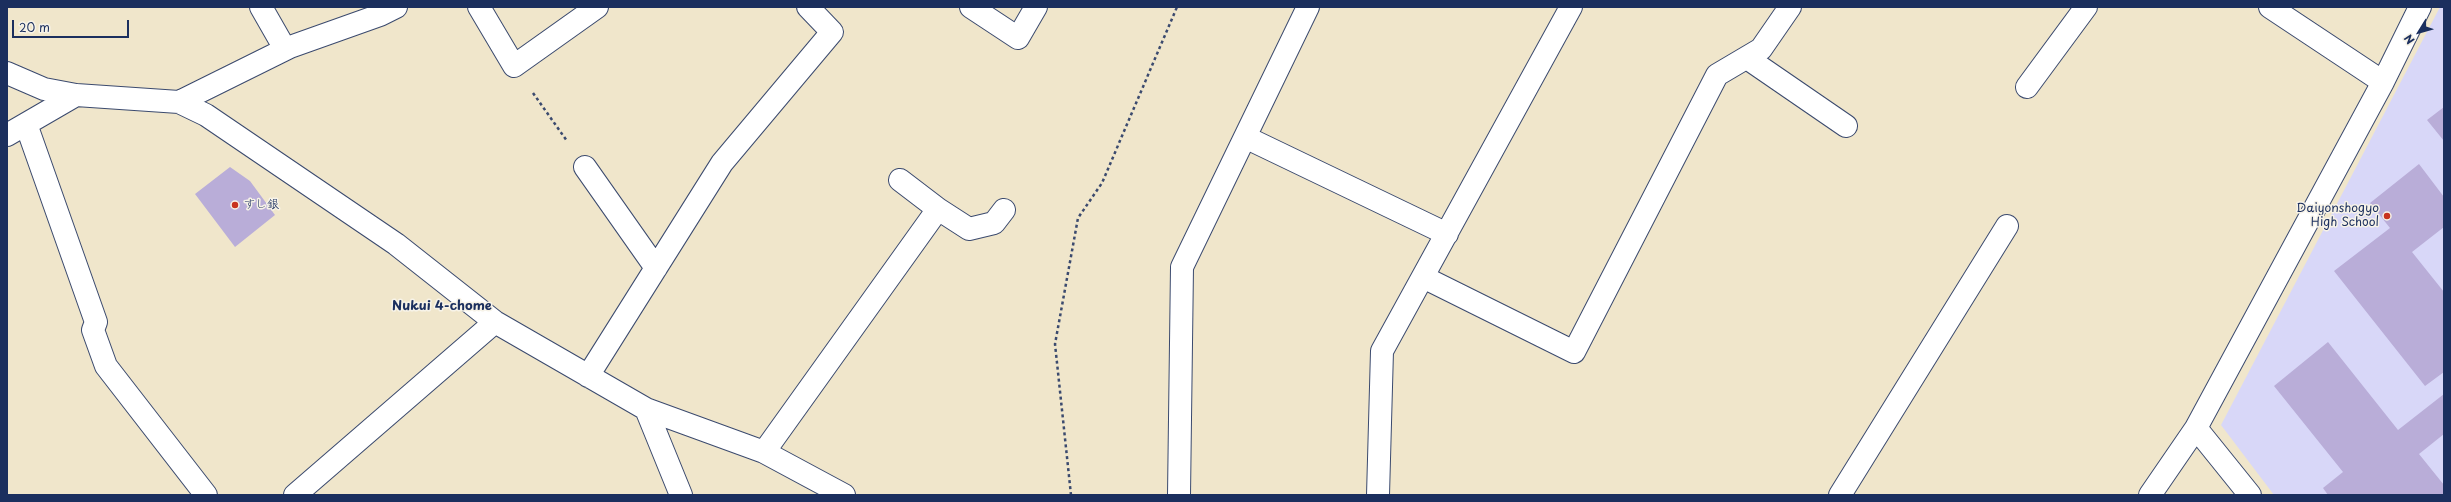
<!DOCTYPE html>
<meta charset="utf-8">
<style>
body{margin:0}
#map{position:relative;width:2451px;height:502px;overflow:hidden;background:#f0e6cb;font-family:"Playpen Sans",sans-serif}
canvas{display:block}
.frame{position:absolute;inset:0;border:8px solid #1b2f5e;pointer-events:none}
.north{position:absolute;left:2399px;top:12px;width:40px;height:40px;-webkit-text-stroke:3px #f7f3e8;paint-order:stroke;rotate:233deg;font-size:11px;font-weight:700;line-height:16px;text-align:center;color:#1b2f5e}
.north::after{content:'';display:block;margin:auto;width:14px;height:18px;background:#1b2f5e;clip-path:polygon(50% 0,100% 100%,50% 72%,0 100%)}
.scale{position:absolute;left:12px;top:20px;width:117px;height:18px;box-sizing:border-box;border:2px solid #1b2f5e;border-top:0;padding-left:5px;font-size:12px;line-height:14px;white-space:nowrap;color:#1b2f5e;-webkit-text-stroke:3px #f7f3e8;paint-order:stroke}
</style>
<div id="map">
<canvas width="2451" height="502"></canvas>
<div class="frame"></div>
<div class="north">N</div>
<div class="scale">20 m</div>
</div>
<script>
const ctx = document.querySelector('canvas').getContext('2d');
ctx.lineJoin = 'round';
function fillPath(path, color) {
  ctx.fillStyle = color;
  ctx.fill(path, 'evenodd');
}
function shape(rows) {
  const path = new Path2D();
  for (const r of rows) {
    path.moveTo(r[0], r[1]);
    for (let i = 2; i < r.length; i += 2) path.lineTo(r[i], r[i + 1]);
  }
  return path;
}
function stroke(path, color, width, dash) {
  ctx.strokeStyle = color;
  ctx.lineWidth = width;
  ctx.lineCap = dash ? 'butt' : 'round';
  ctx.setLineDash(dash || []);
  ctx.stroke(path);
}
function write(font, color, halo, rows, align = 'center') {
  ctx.font = font + ' "Playpen Sans","Klee One",sans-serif';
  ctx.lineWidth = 3;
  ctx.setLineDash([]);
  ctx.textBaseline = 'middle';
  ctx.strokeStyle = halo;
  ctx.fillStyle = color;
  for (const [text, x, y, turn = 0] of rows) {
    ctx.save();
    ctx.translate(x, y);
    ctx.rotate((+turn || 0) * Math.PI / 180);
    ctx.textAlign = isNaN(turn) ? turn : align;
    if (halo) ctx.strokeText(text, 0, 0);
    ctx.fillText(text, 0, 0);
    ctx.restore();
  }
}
fillPath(shape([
 [2440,7,2444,7,2444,495,2274,495,2221,425]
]), '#d8d7f8');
fillPath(shape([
 [2444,107,2444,141,2427,120],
 [2419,164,2444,197,2444,227,2412,252,2444,292,2444,372,2425,386,2334,271,2390,228,2370,203],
 [230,167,250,181,275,215,235,247,195,194],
 [2328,342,2398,430,2444,394,2444,434,2419,454,2444,485,2444,495,2328,495,2323,488,2343,472,2274,386]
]), '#b9add8');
const minor = shape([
 [261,7,285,49],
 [479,7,514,66,597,7],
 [971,7,1018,38,1036,7],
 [2270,7,2383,82],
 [1747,58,1846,126],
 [7,73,44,89,76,95,179,102,206,115,396,244,495,322,646,409,764,452,844,495],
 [2027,87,2086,7],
 [179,102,290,47,380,15,396,7],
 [26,124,96,322,93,330,106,366,206,495],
 [7,135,76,95],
 [1245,137,1447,234],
 [585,167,656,268],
 [900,180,938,209,969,229,994,223,1004,210],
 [1423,277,1574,352,1717,75,1761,49,1790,7],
 [588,376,722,163,832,32,808,7],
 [646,409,681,495],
 [2196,428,2250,495],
 [764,452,938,209],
 [295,495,495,322],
 [1179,495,1182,267,1308,7],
 [1378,495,1382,351,1571,7],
 [1840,495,2007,226],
 [2150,495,2196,428,2383,82,2420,7]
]);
stroke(minor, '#3b4a6e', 24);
stroke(shape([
 [533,93,567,141],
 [1071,495,1055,344,1078,218,1102,183,1177,7]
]), '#3b4a6e', 2.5, [3, 3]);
stroke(minor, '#fff', 22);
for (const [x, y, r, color] of [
 [235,205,4,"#c8321e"],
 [2387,216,4,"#c8321e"]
]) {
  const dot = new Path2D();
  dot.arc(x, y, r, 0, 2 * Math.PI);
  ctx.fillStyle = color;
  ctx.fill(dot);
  stroke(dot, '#f7f3e8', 1.5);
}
write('12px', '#1b2f5e', '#f7f3e8', [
 ["すし銀",243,205],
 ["Daiyonshogyo",2379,209,"right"],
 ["High School",2379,223,"right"]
], 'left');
write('bold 13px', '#1b2f5e', '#f7f3e8', [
 ["Nukui 4-chome",442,306]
]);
</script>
